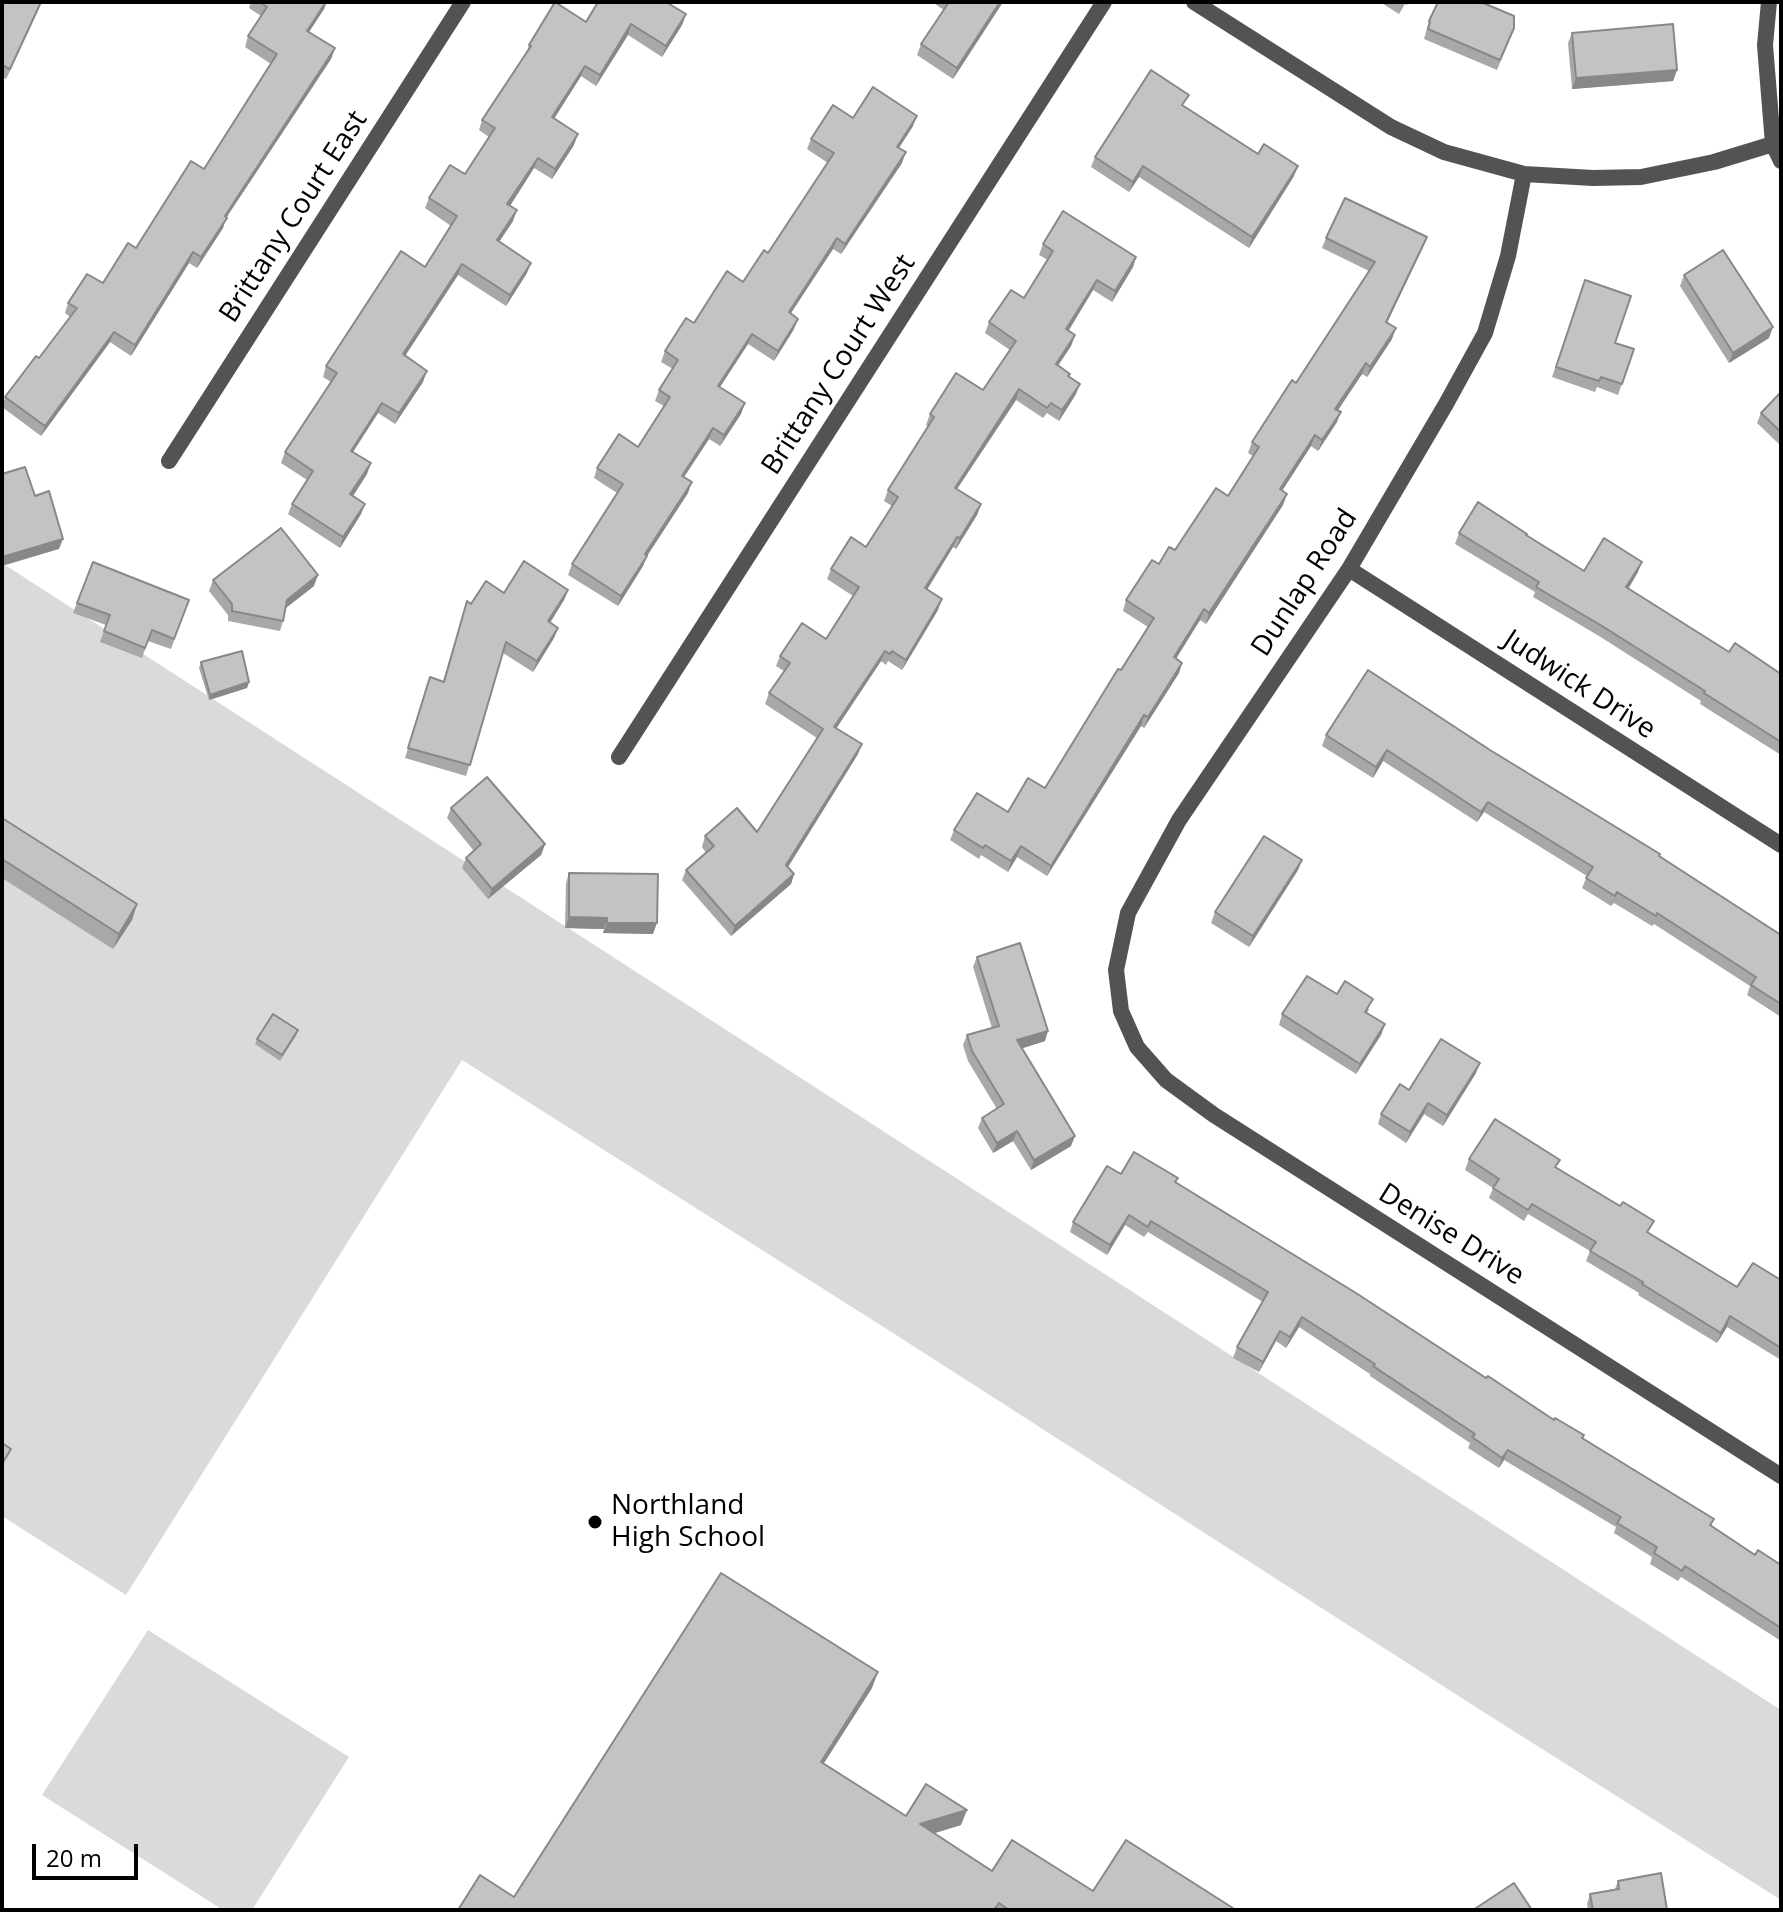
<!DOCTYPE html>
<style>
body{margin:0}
#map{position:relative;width:1783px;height:1912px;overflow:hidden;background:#fff;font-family:"Open Sans",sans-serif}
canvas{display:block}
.frame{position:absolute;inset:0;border:4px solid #000;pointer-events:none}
.scale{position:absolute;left:32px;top:1844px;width:106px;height:36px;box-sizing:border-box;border:4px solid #000;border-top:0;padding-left:10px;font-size:24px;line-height:28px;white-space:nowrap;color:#000;-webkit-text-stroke:6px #fff;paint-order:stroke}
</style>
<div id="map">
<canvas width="1783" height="1912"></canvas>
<div class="frame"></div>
<div class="scale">20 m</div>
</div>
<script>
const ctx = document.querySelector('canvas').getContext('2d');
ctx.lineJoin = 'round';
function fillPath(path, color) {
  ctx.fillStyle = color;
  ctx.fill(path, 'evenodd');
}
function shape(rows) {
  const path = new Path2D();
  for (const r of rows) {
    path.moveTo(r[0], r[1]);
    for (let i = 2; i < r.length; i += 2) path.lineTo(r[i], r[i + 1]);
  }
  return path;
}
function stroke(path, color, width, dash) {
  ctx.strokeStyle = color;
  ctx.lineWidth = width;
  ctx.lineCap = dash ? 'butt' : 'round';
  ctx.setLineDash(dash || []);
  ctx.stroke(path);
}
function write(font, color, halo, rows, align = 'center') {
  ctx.font = font + ' "Open Sans",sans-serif';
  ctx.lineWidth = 6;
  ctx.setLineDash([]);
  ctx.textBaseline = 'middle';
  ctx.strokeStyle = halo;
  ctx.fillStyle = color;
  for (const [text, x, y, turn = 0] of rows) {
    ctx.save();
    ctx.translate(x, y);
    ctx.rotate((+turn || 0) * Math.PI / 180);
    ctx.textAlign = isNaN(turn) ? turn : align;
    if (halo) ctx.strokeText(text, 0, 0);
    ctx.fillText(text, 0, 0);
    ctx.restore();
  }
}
fillPath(shape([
 [2,563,1781,1710,1781,1900,1482,1711,893,1333,462,1060,126,1595,2,1516],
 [148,1630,349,1757,252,1910,223,1910,42,1795]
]), '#dadada');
stroke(shape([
 [1194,2,1391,127,1444,152,1524,174,1593,178,1641,177,1714,162,1773,144],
 [1769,2,1765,45,1773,144,1781,161],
 [1524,174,1508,256,1485,333,1446,404,1349,569,1179,820,1128,913,1116,970,1121,1011,1137,1047,1166,1080,1214,1115,1781,1476],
 [169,461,463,2],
 [1349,569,1781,845],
 [619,757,1104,2]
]), '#535353', 16);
fillPath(shape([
 [2,2,38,10,6,79,2,77],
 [251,2,327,2,324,9,309,32,335,48,331,59,226,218,223,228,197,268,189,263,131,356,110,342,41,436,2,407,5,397,39,358,70,317,65,313,68,303,103,283,136,248,204,169,271,64,245,47,248,36,261,16,249,8],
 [932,2,1003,2,953,79,917,55,921,44,944,10],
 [1380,2,1409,2,1407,5,1405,4,1399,14],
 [686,14,682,25,662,57,628,35,596,86,581,76,554,119,574,145,552,179,534,168,510,206,513,221,499,242,527,273,506,306,458,275,405,356,423,382,395,424,378,413,353,452,367,474,353,496,365,504,361,514,340,548,288,514,292,504,307,480,281,463,285,452,331,382,323,377,326,366,425,267,451,226,425,208,429,198,465,174,489,137,479,130,482,120,526,55,529,45,586,22],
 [1429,21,1510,38,1497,70,1424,39],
 [1572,33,1677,70,1673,81,1572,89,1568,43],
 [1185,107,1294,176,1249,248,1139,177,1129,192,1091,167,1095,157],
 [853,118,913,126,899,148,902,163,841,254,833,249,791,313,794,329,774,361,748,344,720,387,741,414,720,446,709,439,684,477,688,493,647,556,643,566,618,606,568,575,572,564,617,493,594,478,597,468,638,447,664,406,655,401,659,390,673,369,661,362,665,351,694,323,743,282,768,253,828,163,807,149,811,139],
 [1326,238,1423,247,1387,323,1392,339,1367,377,1362,374,1338,410,1337,422,1318,451,1311,446,1282,491,1283,505,1206,624,1200,620,1176,659,1182,663,1179,673,1144,728,1141,726,1047,876,1017,857,1008,872,981,855,979,859,950,840,954,830,1008,812,1045,788,1148,627,1123,611,1126,600,1159,564,1175,550,1228,496,1253,456,1248,453,1252,442,1296,383,1369,271,1322,248],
 [1043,244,1136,257,1133,267,1112,302,1093,290,1068,331,1075,335,1071,346,1058,366,1069,377,1076,394,1059,421,1047,413,1043,418,1016,400,957,489,981,504,977,515,956,549,953,547,927,590,938,610,902,670,888,661,886,665,881,661,836,728,858,754,788,867,794,874,791,884,731,936,682,880,686,870,706,853,702,847,705,836,757,832,817,738,765,704,769,693,784,671,776,666,780,656,826,639,853,596,827,579,831,569,866,547,892,506,884,501,888,490,928,426,926,425,930,414,983,390,1010,350,985,333,989,322,1024,298,1048,260,1039,255],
 [1684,275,1769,338,1729,363,1680,286],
 [1585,280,1615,343,1634,349,1618,395,1597,387,1595,392,1552,377],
 [1781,392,1781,446,1757,423,1761,413],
 [1459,533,1526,535,1584,571,1638,572,1628,588,1729,652,1781,674,1781,755,1700,704,1701,701,1599,636,1533,597,1535,592,1455,544],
 [93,562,189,600,171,649,148,641,142,658,100,642,106,625,73,613],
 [213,580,314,586,286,608,283,621,280,631,228,621,228,615,209,591],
 [568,590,564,600,550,623,558,628,554,638,533,672,503,653,466,776,405,758,430,677,443,681,467,601,471,604,504,593],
 [201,662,249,682,247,688,209,700,199,668],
 [1326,735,1490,750,1660,856,1781,935,1781,1017,1747,995,1750,986,1654,924,1652,926,1614,903,1611,906,1582,888,1587,876,1484,812,1477,822,1383,761,1373,778,1322,746],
 [451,808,545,844,541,855,488,899,462,868,466,858,474,851,447,818],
 [2,818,137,904,132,920,113,949,2,878],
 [1302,860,1298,870,1249,947,1211,923,1215,912],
 [569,873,653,934,603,933,604,929,565,928,566,883],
 [977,957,1045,1041,1022,1048,1071,1146,1031,1170,1013,1141,993,1153,978,1128,982,1118,997,1109,968,1061,963,1045,967,1035,992,1028,973,967],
 [1337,994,1369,1009,1367,1013,1385,1024,1381,1035,1356,1074,1279,1025,1282,1014],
 [298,1030,296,1036,280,1061,255,1044,257,1039],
 [1476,1073,1443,1126,1424,1114,1406,1143,1378,1124,1381,1114,1409,1090],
 [1469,1159,1557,1168,1649,1233,1737,1287,1781,1280,1781,1360,1727,1327,1717,1343,1638,1295,1639,1293,1586,1261,1590,1251,1528,1214,1524,1221,1489,1198,1493,1188,1465,1170],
 [1121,1174,1178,1178,1176,1182,1582,1438,1714,1519,1711,1526,1755,1555,1781,1565,1781,1641,1681,1577,1678,1581,1650,1564,1652,1557,1614,1533,1616,1527,1504,1460,1499,1468,1468,1448,1470,1443,1370,1376,1370,1374,1299,1327,1286,1348,1276,1341,1259,1372,1233,1358,1237,1347,1263,1302,1148,1232,1144,1237,1125,1225,1107,1255,1070,1232,1073,1222],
 [872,1688,824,1763,906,1816,961,1825,935,1833,992,1871,1093,1891,1236,1910,458,1910,514,1897],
 [1618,1881,1667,1910,1588,1910,1587,1904,1590,1894,1615,1889]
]), '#a8a8a8');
fillPath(shape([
 [41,2,38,10,6,79,10,69],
 [326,2,324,9,303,41,307,31],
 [1000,2,1003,2,953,79,957,68],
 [686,14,682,25,662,57,666,46],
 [631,24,628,35,596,86,600,75],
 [335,48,331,59,226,218,223,228,197,268,201,257,225,216],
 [585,66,581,76,548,128,552,117],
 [1677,70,1673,81,1572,89,1576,78],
 [917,116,913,126,893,157,897,147],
 [578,134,574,145,552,179,555,169],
 [906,152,902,163,841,254,845,244],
 [538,158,534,168,504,215,507,204],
 [1143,166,1139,177,1129,192,1133,182],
 [1298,166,1294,176,1249,248,1252,237],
 [517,210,513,221,493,251,497,240],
 [1427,237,1423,247,1382,333,1386,322],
 [837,238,833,249,785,322,789,312],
 [193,252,189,263,131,356,135,345],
 [1136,257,1133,267,1112,302,1115,291],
 [531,263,527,273,506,306,510,295],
 [462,264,458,275,399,365,403,354],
 [1097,280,1093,290,1063,340,1066,329],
 [798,319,794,329,774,361,778,351],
 [1773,327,1769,338,1729,363,1733,353],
 [1396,328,1392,339,1367,377,1370,367],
 [114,332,110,342,41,436,45,426],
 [752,334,748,344,714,396,718,386],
 [1075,335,1071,346,1052,374,1056,364],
 [1366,363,1362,374,1332,419,1335,409],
 [427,371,423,382,395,424,399,413],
 [1080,384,1076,394,1059,421,1062,410],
 [1019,389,1016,400,951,498,955,488],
 [382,403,378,413,347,461,351,451],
 [745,403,741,414,720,446,724,435],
 [1341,412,1337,422,1318,451,1322,440],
 [713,428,709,439,678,486,682,476],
 [1315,435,1311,446,1276,500,1280,489],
 [371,463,367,474,347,505,350,494],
 [692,482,688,493,641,565,645,554],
 [1287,494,1283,505,1206,624,1209,613],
 [365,504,361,514,340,548,343,537],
 [981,504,977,515,956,549,960,538],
 [957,537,953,547,921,599,925,588],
 [63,539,59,549,2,566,2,557],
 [647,556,643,566,618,606,621,596],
 [1642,562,1638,572,1623,598,1626,587],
 [318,575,314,586,283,610,287,600],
 [568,590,564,600,544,632,548,621],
 [942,599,938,610,902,670,906,660],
 [1204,609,1200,620,1170,668,1174,657],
 [558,628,554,638,533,672,537,661],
 [885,651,881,661,830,738,834,727],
 [1182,663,1179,673,1144,728,1148,717],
 [249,682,247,688,209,700,210,695],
 [1144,715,1141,726,1047,876,1051,866],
 [862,744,858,754,783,875,786,865],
 [1387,750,1383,761,1373,778,1376,767],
 [1488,802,1484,812,1477,822,1481,812],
 [545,844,541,855,488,899,492,889],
 [1021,846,1017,857,1008,872,1011,861],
 [1302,860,1298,870,1249,947,1253,936],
 [794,874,791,884,731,936,735,926],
 [137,904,132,920,113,949,119,934],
 [569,917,607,918,604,929,565,928],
 [607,923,657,923,653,934,603,933],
 [1385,1024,1381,1035,1356,1074,1360,1064],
 [1048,1031,1045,1041,1014,1051,1017,1040],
 [1480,1063,1476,1073,1443,1126,1447,1115],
 [1428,1103,1424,1114,1406,1143,1410,1132],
 [1017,1131,1013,1141,993,1153,997,1143],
 [1075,1136,1071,1146,1031,1170,1034,1160],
 [1129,1215,1125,1225,1107,1255,1110,1245],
 [1730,1316,1727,1327,1717,1343,1721,1333],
 [1302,1317,1299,1327,1286,1348,1290,1337],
 [1280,1331,1276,1341,1259,1372,1263,1362],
 [1508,1450,1504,1460,1499,1468,1502,1458],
 [878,1672,872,1688,815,1777,821,1762],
 [967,1810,961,1825,915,1839,920,1824]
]), '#888');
const building = shape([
 [2,2,41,2,10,69,2,65,2,2],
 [260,2,326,2,307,31,335,48,225,216,227,218,201,257,193,252,135,345,114,332,45,426,5,397,36,356,39,358,77,308,68,303,87,274,103,283,128,243,136,248,191,161,204,169,277,54,248,36,267,7,260,2],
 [555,2,586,22,598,2,666,2,686,14,666,46,631,24,600,75,585,66,552,117,578,134,555,169,538,158,507,204,517,210,497,240,531,263,510,295,462,264,403,354,427,371,399,413,382,403,351,451,371,463,350,494,365,504,343,537,292,504,313,471,285,452,337,373,326,366,401,251,425,267,457,216,429,198,450,165,465,174,495,128,482,120,531,46,529,45,555,2],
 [949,2,1000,2,957,68,921,44,949,2],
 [1438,2,1481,2,1514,16,1514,28,1500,60,1428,29,1430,22,1429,21,1438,2],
 [1673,24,1677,70,1576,78,1572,33,1673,24],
 [1151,70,1189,95,1182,105,1258,154,1264,144,1298,166,1252,237,1143,166,1133,182,1095,157,1151,70],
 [873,87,917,116,897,147,906,152,845,244,837,238,789,312,798,319,778,351,752,334,718,386,745,403,724,435,713,428,682,476,692,482,645,554,647,556,621,596,572,564,623,484,597,468,619,434,638,447,670,397,659,390,678,360,665,351,686,318,694,323,727,271,743,282,764,250,768,253,834,153,811,139,833,105,853,118,873,87],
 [1345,198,1427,237,1386,322,1396,328,1370,367,1366,363,1335,409,1341,412,1322,440,1315,435,1280,489,1287,494,1209,613,1204,609,1174,657,1182,663,1148,717,1144,715,1051,866,1021,846,1011,861,985,845,983,848,954,830,977,793,1008,812,1028,778,1045,788,1118,669,1121,670,1154,618,1126,600,1152,560,1159,564,1169,547,1175,550,1216,488,1228,496,1259,447,1252,442,1292,380,1296,383,1375,262,1326,238,1345,198],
 [1063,211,1136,257,1115,291,1097,280,1066,329,1075,335,1056,364,1070,374,1068,376,1080,384,1062,410,1051,403,1047,408,1019,389,955,488,981,504,960,538,957,537,925,588,942,599,906,660,892,651,890,654,885,651,834,727,862,744,786,865,794,874,735,926,686,870,714,846,705,836,737,808,757,832,823,729,769,693,790,663,780,656,802,623,826,639,859,587,831,569,851,537,866,547,898,497,888,490,934,417,930,414,956,373,983,390,1016,341,989,322,1011,290,1024,298,1053,251,1043,244,1063,211],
 [1723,250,1773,327,1733,353,1684,275,1723,250],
 [1585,280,1631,296,1615,343,1634,349,1622,384,1601,377,1599,381,1556,367,1585,280],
 [1781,392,1781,432,1761,413,1781,392],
 [25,467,35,496,49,491,63,539,2,557,2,474,25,467],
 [1478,502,1527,534,1526,535,1584,571,1604,538,1642,562,1626,587,1729,652,1735,643,1781,674,1781,742,1704,693,1705,691,1602,626,1536,587,1539,582,1459,533,1478,502],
 [281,528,318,575,287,600,283,621,232,611,232,604,213,580,281,528],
 [524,561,568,590,548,621,558,628,537,661,506,642,470,765,408,748,430,677,444,682,467,601,471,604,486,581,504,593,524,561],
 [93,562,189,600,174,639,152,630,145,648,104,631,110,615,77,603,93,562],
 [242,651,249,682,210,695,201,662,242,651],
 [1368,670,1490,750,1660,854,1659,856,1781,935,1781,1004,1751,985,1756,977,1657,913,1656,916,1617,892,1615,896,1586,878,1593,867,1488,802,1481,812,1387,750,1376,767,1326,735,1368,670],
 [487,777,545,844,492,889,466,858,481,844,451,808,487,777],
 [2,818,137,904,119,934,2,859,2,818],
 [1264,836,1302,860,1253,936,1215,912,1264,836],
 [569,873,658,874,657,923,607,923,607,918,569,917,569,873],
 [1020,943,1048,1031,1017,1040,1075,1136,1034,1160,1017,1131,997,1143,982,1118,1004,1104,972,1051,967,1035,999,1026,977,957,1020,943],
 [1307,976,1337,994,1345,981,1373,999,1365,1012,1385,1024,1360,1064,1282,1014,1307,976],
 [273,1014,298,1030,282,1055,257,1039,273,1014],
 [1441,1039,1480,1063,1447,1115,1428,1103,1410,1132,1381,1114,1400,1084,1409,1090,1441,1039],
 [1495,1119,1560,1160,1555,1167,1620,1206,1623,1202,1654,1221,1647,1232,1737,1287,1753,1263,1781,1280,1781,1348,1730,1316,1721,1333,1642,1284,1643,1282,1590,1251,1596,1242,1532,1204,1528,1210,1493,1188,1499,1179,1469,1159,1495,1119],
 [1134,1152,1178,1178,1175,1182,1356,1293,1486,1378,1488,1376,1554,1420,1555,1418,1584,1435,1582,1438,1714,1519,1710,1525,1755,1555,1758,1550,1781,1565,1781,1628,1685,1566,1682,1571,1654,1553,1657,1547,1617,1523,1621,1517,1508,1450,1502,1458,1472,1437,1475,1434,1373,1366,1375,1364,1302,1317,1290,1337,1280,1331,1263,1362,1237,1347,1268,1292,1151,1221,1148,1227,1129,1215,1110,1245,1073,1222,1107,1166,1121,1174,1134,1152],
 [2,1443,11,1449,2,1464,2,1443],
 [721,1573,878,1672,821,1762,906,1816,926,1784,967,1810,920,1824,992,1871,1012,1840,1093,1891,1126,1840,1236,1910,1009,1910,999,1903,994,1910,458,1910,480,1875,514,1897,721,1573],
 [1661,1873,1667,1910,1593,1910,1590,1894,1619,1889,1618,1881,1661,1873],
 [1514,1883,1532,1910,1473,1910,1514,1883]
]);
fillPath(building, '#c3c3c3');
stroke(building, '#888', 2);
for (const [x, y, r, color] of [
 [595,1522,8,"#000"]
]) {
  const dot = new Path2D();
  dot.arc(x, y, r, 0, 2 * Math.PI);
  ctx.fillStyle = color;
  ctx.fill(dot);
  stroke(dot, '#fff', 3);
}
write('28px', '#000', '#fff', [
 ["Brittany Court East",294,217,-57],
 ["Brittany Court West",839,365,-57],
 ["Dunlap Road",1305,583,-57],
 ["Judwick Drive",1579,685,33],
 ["Denise Drive",1451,1235,32]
]);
write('28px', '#000', '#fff', [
 ["Northland",611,1506],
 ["High School",611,1538]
], 'left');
</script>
